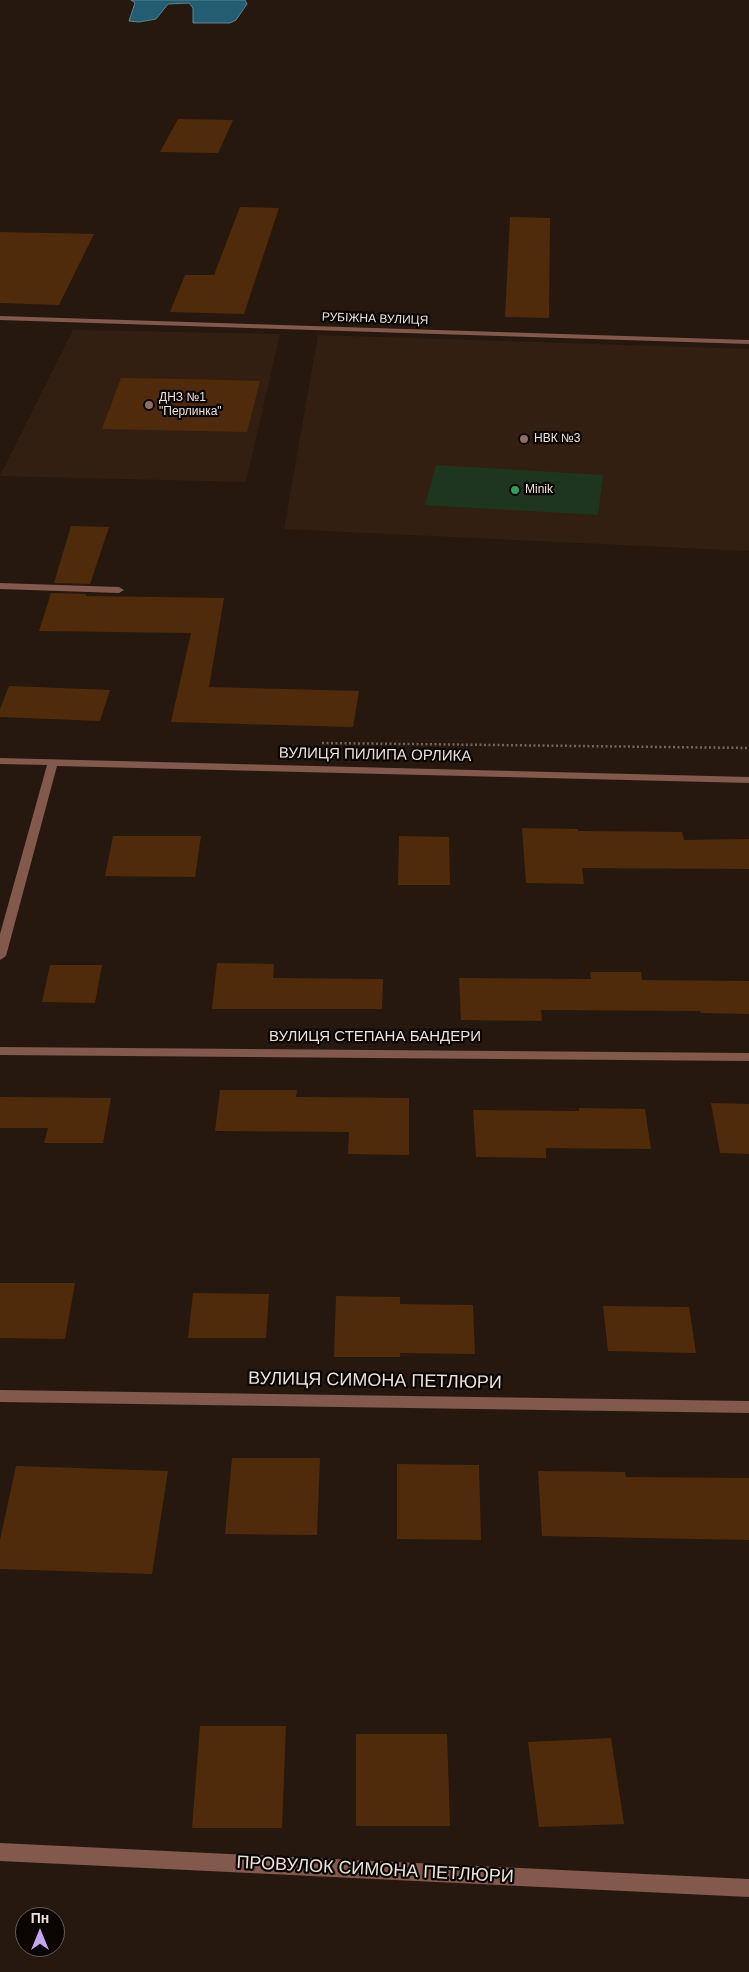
<!DOCTYPE html>
<meta charset="utf-8">
<style>
body{margin:0}
#map{position:relative;width:749px;height:1972px;overflow:hidden;background:#26180e;font-family:Helvetica,sans-serif}
canvas{display:block}
.north{position:absolute;left:15px;top:1907px;width:50px;height:50px;box-sizing:border-box;background:#0a0503;border:1px solid #645d59;border-radius:50%;rotate:0deg;font-size:14px;font-weight:700;line-height:20px;text-align:center;color:#ebe1da}
.north::after{content:'';display:block;margin:auto;width:18px;height:22px;background:#c3a7f2;clip-path:polygon(50% 0,100% 100%,50% 72%,0 100%)}
</style>
<div id="map">
<canvas width="749" height="1972"></canvas>
<div class="north">Пн</div>
</div>
<script>
const ctx = document.querySelector('canvas').getContext('2d');
ctx.lineJoin = 'round';
function fillPath(path, color) {
  ctx.fillStyle = color;
  ctx.fill(path, 'evenodd');
}
function shape(rows) {
  const path = new Path2D();
  for (const r of rows) {
    path.moveTo(r[0], r[1]);
    for (let i = 2; i < r.length; i += 2) path.lineTo(r[i], r[i + 1]);
  }
  return path;
}
function stroke(path, color, width, dash) {
  ctx.strokeStyle = color;
  ctx.lineWidth = width;
  ctx.lineCap = dash ? 'butt' : 'round';
  ctx.setLineDash(dash || []);
  ctx.stroke(path);
}
function write(font, color, halo, rows, align = 'center') {
  ctx.font = font + ' Helvetica,sans-serif';
  ctx.lineWidth = 4.5;
  ctx.setLineDash([]);
  ctx.textBaseline = 'middle';
  ctx.strokeStyle = halo;
  ctx.fillStyle = color;
  for (const [text, x, y, turn = 0] of rows) {
    ctx.save();
    ctx.translate(x, y);
    ctx.rotate((+turn || 0) * Math.PI / 180);
    ctx.textAlign = isNaN(turn) ? turn : align;
    if (halo) ctx.strokeText(text, 0, 0);
    ctx.fillText(text, 0, 0);
    ctx.restore();
  }
}
fillPath(shape([
 [73,330,280,334,246,482,0,476],
 [318,335,749,349,749,551,284,529]
]), '#331f11');
fillPath(shape([
 [436,465,603,475,598,515,425,505]
]), '#1e3620');
const water = shape([
 [131,0,245,0,247,4,236,20,230,23,193,23,193,8,189,3,168,4,156,19,139,22,129,21,135,3,131,0]
]);
fillPath(water, '#225d73');
stroke(water, '#5e8592', 1);
fillPath(shape([
 [178,119,233,120,218,153,160,152],
 [240,207,279,208,244,314,170,312,185,275,214,275],
 [510,217,550,218,549,318,505,317],
 [0,232,94,234,59,305,0,303],
 [121,378,186,379,260,381,247,432,102,429],
 [71,526,109,527,90,584,54,583],
 [51,593,86,594,86,596,224,598,209,687,359,691,353,727,171,722,191,633,39,631],
 [9,686,110,690,100,721,0,717,0,709],
 [522,828,578,829,578,831,682,832,684,840,749,839,749,869,582,868,584,884,526,883],
 [113,836,201,836,195,877,105,876],
 [399,836,449,837,450,885,398,885],
 [217,963,274,964,273,978,383,979,382,1009,212,1009],
 [50,965,102,965,95,1003,42,1002],
 [590,972,641,972,642,980,749,981,749,1014,701,1013,700,1011,541,1010,542,1021,461,1020,459,978,591,979],
 [220,1090,297,1090,296,1097,409,1098,409,1155,348,1154,349,1132,215,1131],
 [0,1097,111,1098,103,1143,44,1143,48,1128,0,1128],
 [711,1103,749,1104,749,1154,720,1153],
 [579,1108,645,1109,651,1149,546,1148,546,1158,476,1157,473,1110,579,1111],
 [0,1283,75,1283,65,1339,0,1338],
 [193,1293,269,1294,266,1338,188,1338],
 [336,1296,400,1297,400,1304,473,1305,475,1354,400,1353,400,1357,334,1357],
 [603,1306,689,1307,696,1353,608,1351],
 [232,1458,320,1458,317,1535,225,1534],
 [397,1464,479,1465,481,1540,397,1539],
 [16,1466,168,1471,152,1574,0,1569,0,1540],
 [538,1471,625,1472,626,1477,749,1478,749,1540,542,1536],
 [200,1726,286,1726,282,1828,192,1828],
 [356,1734,447,1734,450,1826,356,1826],
 [611,1738,624,1824,539,1827,528,1742]
]), '#502b0b');
stroke(shape([
 [322,743,749,748]
]), '#71645b', 2.5, [2, 2.5]);
fillPath(shape([
 [0,583,119,587,124,590,119,593,0,589,0,583]
]), '#83594e');
fillPath(shape([
 [0,316,749,340,749,344,0,320,0,316],
 [0,758,749,777,749,783,57,766,6,956,0,960,0,934,47,765,0,764,0,758],
 [0,1047,749,1053,749,1061,0,1055,0,1047],
 [0,1390,749,1401,749,1413,0,1402,0,1390],
 [0,1843,749,1879,749,1897,0,1861,0,1843]
]), '#83594e');
for (const [x, y, r, color] of [
 [149,405,5,"#8d6e63"],
 [524,439,5,"#8d6e63"],
 [515,490,5,"#2e9e5b"]
]) {
  const dot = new Path2D();
  dot.arc(x, y, r, 0, 2 * Math.PI);
  ctx.fillStyle = color;
  ctx.fill(dot);
  stroke(dot, '#0a0503', 2);
}
write('12px', '#ebe1da', '#0a0503', [
 ["РУБІЖНА ВУЛИЦЯ",375,319,2]
]);
write('12px', '#ebe1da', '#0a0503', [
 ["ДНЗ №1",159,398],
 ["\"Перлинка\"",159,412],
 ["НВК №3",534,439],
 ["Minik",525,490]
], 'left');
write('15px', '#ebe1da', '#0a0503', [
 ["ВУЛИЦЯ ПИЛИПА ОРЛИКА",375,755,1],
 ["ВУЛИЦЯ СТЕПАНА БАНДЕРИ",375,1037]
]);
write('18px', '#ebe1da', '#0a0503', [
 ["ВУЛИЦЯ СИМОНА ПЕТЛЮРИ",375,1381,1],
 ["ПРОВУЛОК СИМОНА ПЕТЛЮРИ",375,1870,3]
]);
</script>
